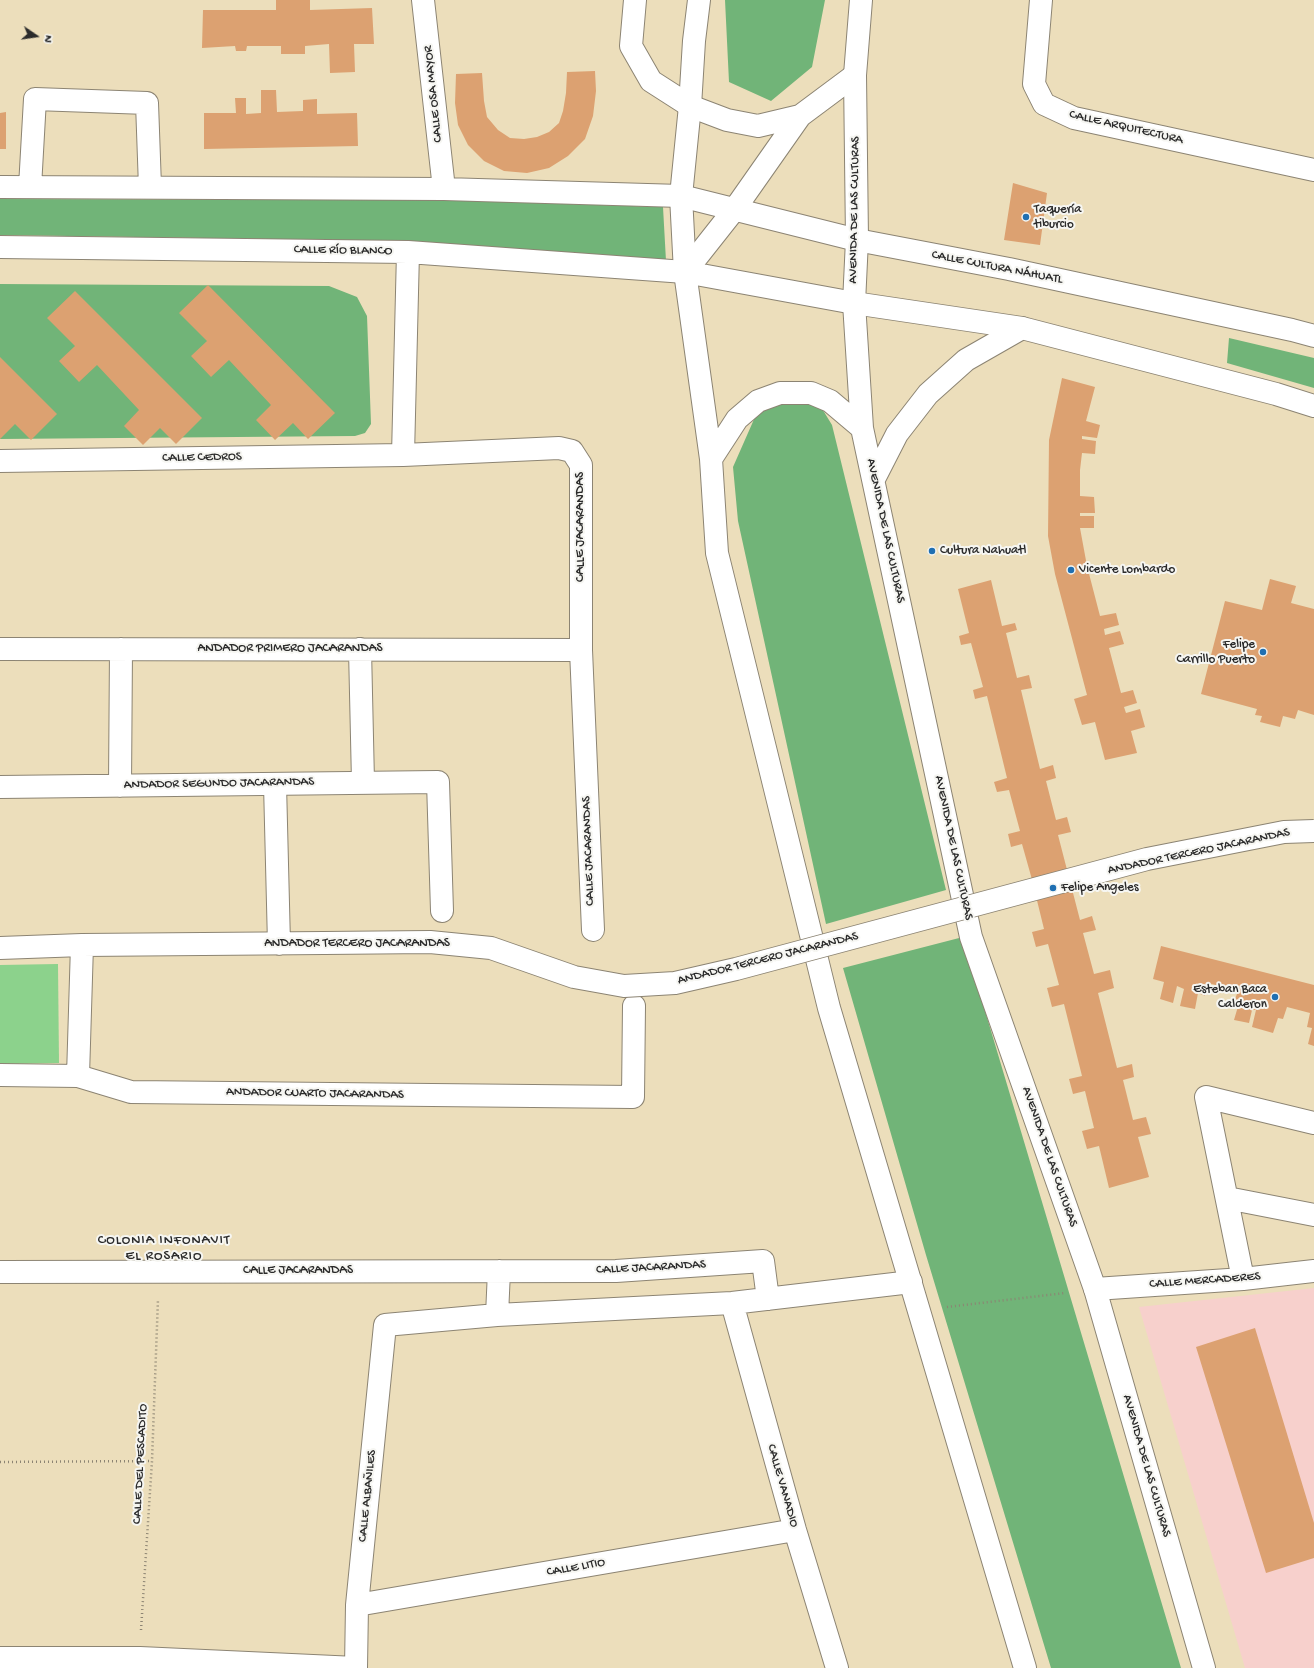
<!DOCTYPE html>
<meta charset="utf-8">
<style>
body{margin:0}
#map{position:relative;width:1314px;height:1668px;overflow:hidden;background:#ecdebb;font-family:"Gochi Hand",sans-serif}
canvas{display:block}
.north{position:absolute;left:16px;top:16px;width:40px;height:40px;-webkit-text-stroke:3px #f6f6f2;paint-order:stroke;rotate:103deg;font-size:11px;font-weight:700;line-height:16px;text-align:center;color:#2b2b2b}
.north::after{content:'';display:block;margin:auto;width:14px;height:18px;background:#2b2b2b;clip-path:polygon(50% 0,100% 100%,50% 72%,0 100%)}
</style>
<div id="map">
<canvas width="1314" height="1668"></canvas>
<div class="north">N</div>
</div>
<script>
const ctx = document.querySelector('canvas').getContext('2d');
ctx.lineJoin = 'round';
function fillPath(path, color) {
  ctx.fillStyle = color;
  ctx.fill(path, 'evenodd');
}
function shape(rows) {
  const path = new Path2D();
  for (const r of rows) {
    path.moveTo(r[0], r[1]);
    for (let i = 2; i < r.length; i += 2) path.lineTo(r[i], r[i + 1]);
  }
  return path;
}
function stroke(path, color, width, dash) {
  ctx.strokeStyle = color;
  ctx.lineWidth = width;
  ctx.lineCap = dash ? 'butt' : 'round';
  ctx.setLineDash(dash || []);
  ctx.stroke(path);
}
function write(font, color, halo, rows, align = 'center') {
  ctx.font = font + ' "Gochi Hand",sans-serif';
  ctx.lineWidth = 4;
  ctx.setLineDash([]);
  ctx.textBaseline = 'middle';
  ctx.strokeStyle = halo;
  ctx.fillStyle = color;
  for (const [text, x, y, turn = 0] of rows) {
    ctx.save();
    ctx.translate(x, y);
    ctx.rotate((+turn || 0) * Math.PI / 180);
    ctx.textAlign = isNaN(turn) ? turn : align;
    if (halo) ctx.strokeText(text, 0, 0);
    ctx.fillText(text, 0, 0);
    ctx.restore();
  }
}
fillPath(shape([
 [1314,1288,1314,1668,1245,1668,1139,1307]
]), '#f7d0cc');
fillPath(shape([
 [58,964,59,1063,0,1064,0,965]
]), '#8cd28c');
fillPath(shape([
 [725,0,825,0,812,67,771,101,729,82],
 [0,199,444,200,663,207,666,261,408,241,0,235],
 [0,284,329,286,357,297,367,316,371,424,365,433,355,436,0,439],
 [1229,338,1314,358,1314,388,1227,363],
 [793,398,818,402,832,425,946,890,826,924,738,521,733,467,759,408],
 [963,937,1181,1668,1051,1668,926,1255,843,968]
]), '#71b478');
fillPath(shape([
 [276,0,310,0,310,10,372,8,374,44,354,44,355,72,330,73,329,44,305,46,305,54,281,54,281,46,247,46,246,51,236,51,235,46,202,48,203,10,276,10],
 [595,71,596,91,593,116,585,139,568,156,549,168,527,173,504,171,484,161,468,145,458,125,455,103,456,74,482,73,484,101,487,117,498,130,510,138,524,139,537,137,549,132,559,123,563,111,566,93,567,72],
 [261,90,276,90,277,112,303,111,303,100,317,99,317,114,357,113,358,146,204,149,204,113,236,113,235,98,246,98,246,114,261,113],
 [6,112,6,149,0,149,0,113],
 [1013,183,1047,193,1040,245,1004,240],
 [208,285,335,413,308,439,293,423,275,440,256,420,271,405,229,360,211,377,191,356,207,341,179,313],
 [75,291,202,418,176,444,160,428,143,445,124,426,139,410,97,365,79,382,59,361,75,346,47,318],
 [0,357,57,414,31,440,15,424,0,439],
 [1062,378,1095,387,1086,421,1100,425,1097,438,1082,436,1082,439,1096,441,1095,454,1082,453,1080,470,1080,496,1094,497,1095,513,1080,513,1080,516,1094,516,1094,528,1080,528,1087,566,1100,616,1116,613,1119,625,1104,629,1105,635,1120,631,1124,644,1109,648,1121,693,1133,690,1137,703,1124,707,1126,713,1140,709,1145,727,1131,731,1137,753,1105,760,1095,722,1082,725,1074,699,1087,695,1055,574,1048,536,1049,440],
 [1270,579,1296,586,1291,603,1314,609,1314,715,1298,710,1295,719,1283,716,1280,727,1260,722,1262,716,1255,715,1257,709,1201,694,1225,601,1262,610],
 [991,580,1002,626,1015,623,1017,630,1006,633,1017,678,1029,675,1032,688,1021,690,1040,769,1053,765,1056,778,1046,781,1056,820,1067,817,1071,832,1058,835,1080,920,1092,916,1096,930,1083,933,1094,974,1110,970,1114,988,1098,993,1117,1068,1132,1064,1134,1077,1123,1080,1133,1120,1146,1117,1151,1134,1138,1137,1149,1177,1109,1188,1099,1146,1087,1149,1082,1131,1094,1128,1085,1091,1073,1094,1069,1079,1082,1076,1064,1004,1052,1007,1047,988,1059,985,1048,944,1036,947,1032,932,1044,929,1031,876,1022,844,1011,847,1008,834,1020,831,1009,790,997,792,994,782,1007,778,987,696,975,699,973,690,983,687,971,643,961,645,959,636,969,633,958,589],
 [1161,946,1314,985,1314,1046,1308,1044,1312,1028,1307,1027,1310,1013,1287,1007,1283,1019,1278,1018,1273,1033,1252,1027,1256,1010,1252,1010,1249,1023,1234,1020,1239,1003,1234,1002,1238,991,1208,983,1205,996,1198,993,1195,1009,1180,1006,1184,989,1177,986,1173,1003,1160,999,1164,982,1153,979],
 [1255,1328,1314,1523,1314,1558,1266,1573,1196,1347]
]), '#dca171');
const minor = shape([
 [423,0,444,189],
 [635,0,631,46,651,81,690,106,727,120,758,126,800,116],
 [1041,0,1034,84,1044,104,1074,118,1314,170],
 [0,187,444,189,681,196,857,240,1009,269,1292,330,1314,336],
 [30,187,35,99,147,103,150,187],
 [0,247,408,252,685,272,854,303,1022,328,1276,394,1314,406],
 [685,272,734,210,800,116,855,75],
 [403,455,408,252],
 [0,461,403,455,559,448,572,451,581,465,581,650,593,930],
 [0,649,581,650],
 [360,649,363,782],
 [275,784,279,944],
 [120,786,121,649],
 [0,787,438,782,442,911],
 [0,948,82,945,324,943],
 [0,1075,78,1076,131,1092,633,1097,634,1006],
 [78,1076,82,945],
 [1227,1198,1314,1215],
 [0,1272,616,1271,763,1261,768,1299],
 [1243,1279,1206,1097,1314,1123],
 [1095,1289,1243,1279,1314,1271],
 [732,1303,795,1530,837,1668],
 [497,1315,499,1271],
 [357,1605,795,1530],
 [0,1658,140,1658,356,1668],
 [356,1668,357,1605,385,1325,497,1315,732,1303,911,1282]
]);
const major = shape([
 [699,0,694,41,690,106,681,196,685,272,711,459,717,553,829,1008,1025,1668],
 [861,0,855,75,857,240,854,303,862,428,971,937,1095,1289,1204,1668],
 [711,459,737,419,758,401,780,393,811,393,830,401,862,428],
 [874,479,897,434,928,394,966,360,1022,328]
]);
stroke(minor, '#8c8473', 24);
stroke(major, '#8c8473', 24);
stroke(shape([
 [947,1307,1065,1293],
 [0,1462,152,1461],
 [141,1630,152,1461,158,1299]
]), '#8c8473', 2.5, [1, 3]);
stroke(minor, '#fff', 22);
stroke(major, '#fff', 22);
const minorBridge = shape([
 [324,943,430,942,491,948,574,977,624,986,675,983,736,969,1147,859,1284,832,1314,831]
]);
stroke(minorBridge, '#8c8473', 24, []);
stroke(minorBridge, '#fff', 22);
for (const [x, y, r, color] of [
 [1026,217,4,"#1f6fb2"],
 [932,551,4,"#1f6fb2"],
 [1071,570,4,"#1f6fb2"],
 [1263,652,4,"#1f6fb2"],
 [1053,888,4,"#1f6fb2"],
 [1275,997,4,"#1f6fb2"]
]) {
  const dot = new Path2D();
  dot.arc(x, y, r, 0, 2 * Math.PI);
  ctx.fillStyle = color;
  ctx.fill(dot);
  stroke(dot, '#f6f6f2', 1.5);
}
write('13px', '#2b2b2b', '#f6f6f2', [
 ["CALLE OSA MAYOR",434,94,-96],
 ["CALLE ARQUITECTURA",1126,128,13],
 ["AVENIDA DE LAS CULTURAS",855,210,-89],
 ["CALLE RÍO BLANCO",343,251,1],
 ["CALLE CULTURA NÁHUATL",997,268,11],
 ["CALLE CEDROS",202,458,-1],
 ["CALLE JACARANDAS",581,527,-90],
 ["AVENIDA DE LAS CULTURAS",885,531,78],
 ["ANDADOR PRIMERO JACARANDAS",290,649],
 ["ANDADOR SEGUNDO JACARANDAS",219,784,-1],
 ["AVENIDA DE LAS CULTURAS",953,848,78],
 ["CALLE JACARANDAS",589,851,-92],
 ["ANDADOR TERCERO JACARANDAS",1199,852,-12],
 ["ANDADOR TERCERO JACARANDAS",357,944],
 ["ANDADOR TERCERO JACARANDAS",768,959,-14],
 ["ANDADOR CUARTO JACARANDAS",315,1094,1],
 ["AVENIDA DE LAS CULTURAS",1049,1157,71],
 ["CALLE JACARANDAS",651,1268,-3],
 ["CALLE JACARANDAS",298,1271],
 ["CALLE MERCADERES",1205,1281,-4],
 ["CALLE DEL PESCADITO",141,1464,-87],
 ["AVENIDA DE LAS CULTURAS",1146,1466,74],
 ["CALLE VANADIO",782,1486,74],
 ["CALLE ALBAÑILES",368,1496,-84],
 ["CALLE LITIO",576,1568,-10]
]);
write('13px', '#2b2b2b', '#f6f6f2', [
 ["Taquería",1034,210],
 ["tiburcio",1034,225],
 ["Cultura Nahuatl",940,551],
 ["Vicente Lombardo",1079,570],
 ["Felipe",1255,645,"right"],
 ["Carrillo Puerto",1255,660,"right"],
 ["Felipe Angeles",1061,888],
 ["Esteban Baca",1267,990,"right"],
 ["Calderon",1267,1005,"right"]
], 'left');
ctx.letterSpacing = '1px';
write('14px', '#2b2b2b', '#f6f6f2', [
 ["COLONIA INFONAVIT",164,1241],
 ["EL ROSARIO",164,1257]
]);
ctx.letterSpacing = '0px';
</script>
